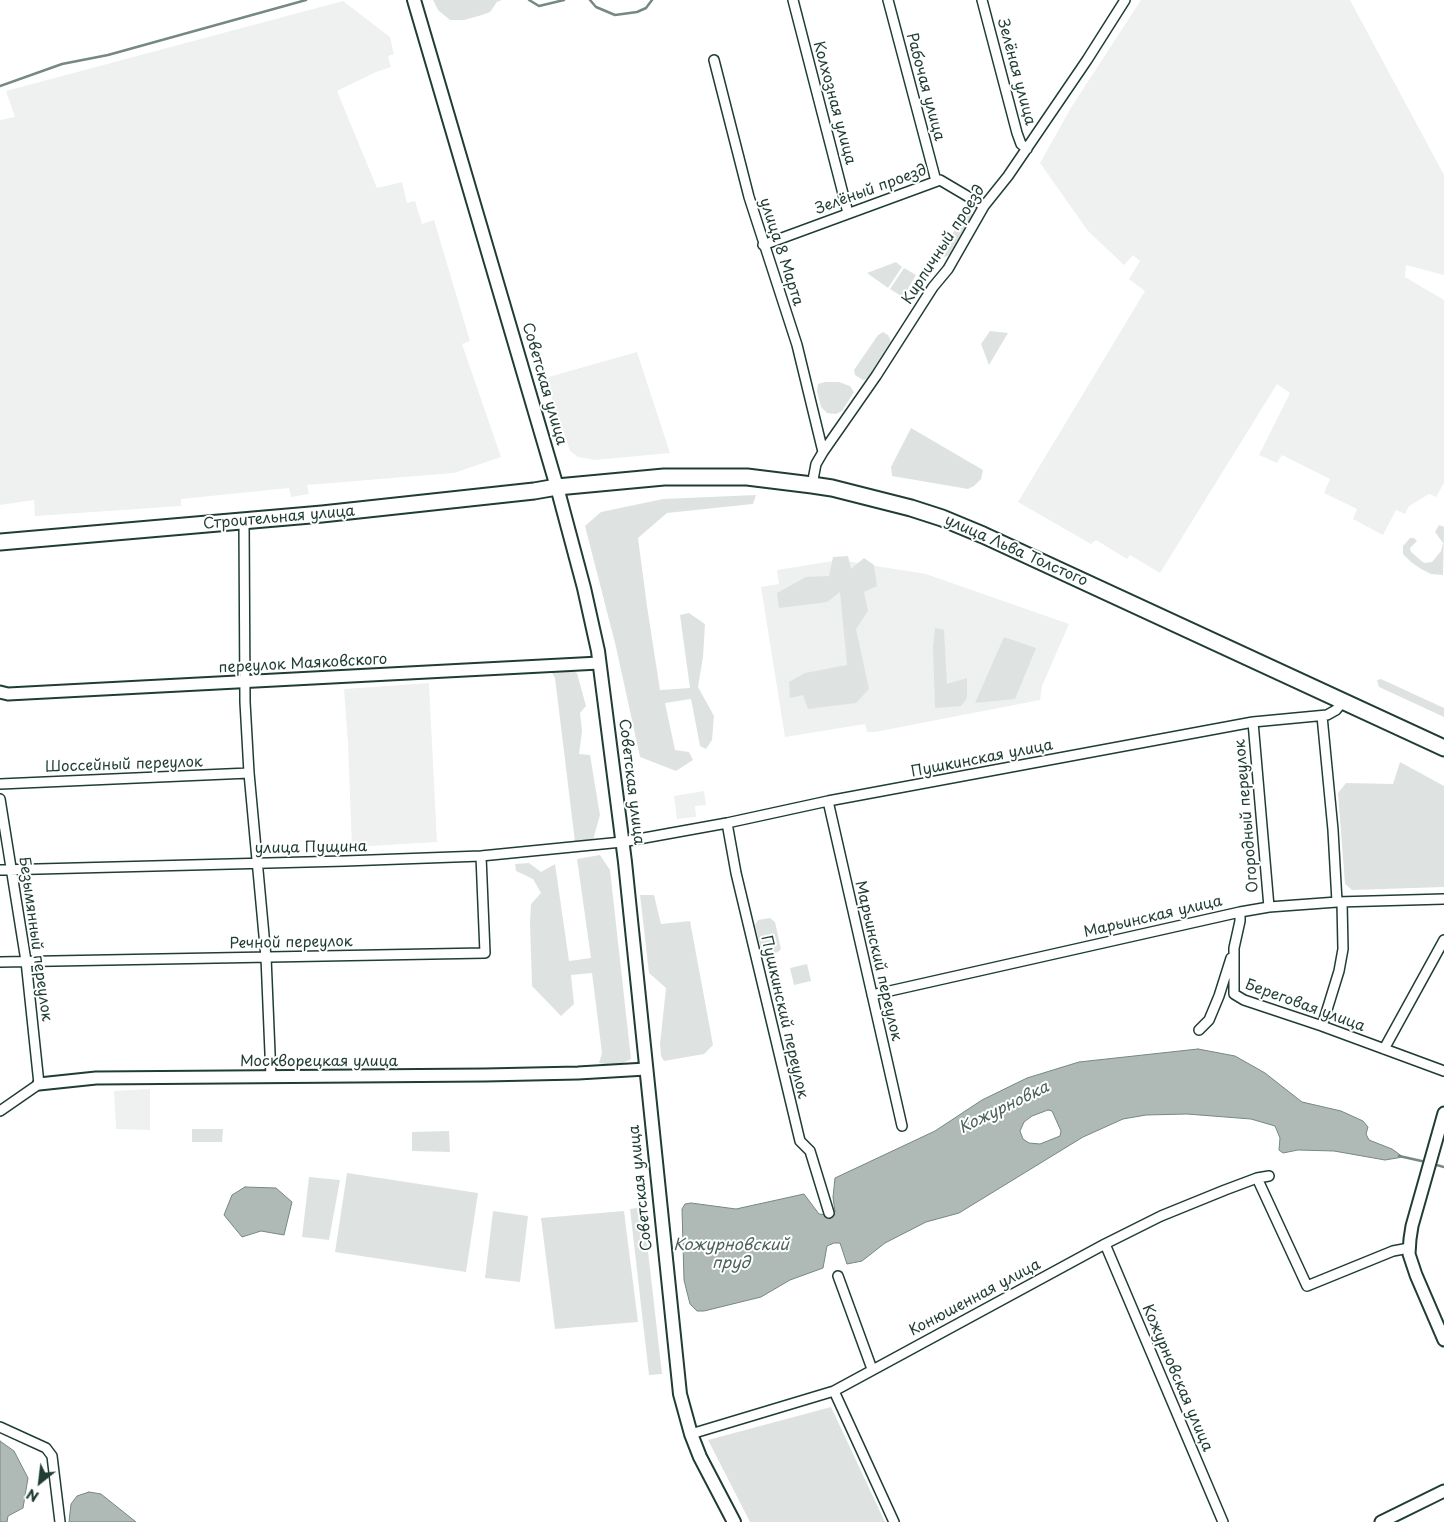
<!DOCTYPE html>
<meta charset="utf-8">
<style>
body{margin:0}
#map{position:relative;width:1444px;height:1522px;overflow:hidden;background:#fff;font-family:"Playpen Sans",sans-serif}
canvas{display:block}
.north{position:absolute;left:15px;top:1457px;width:50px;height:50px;-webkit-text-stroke:4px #fff;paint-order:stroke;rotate:209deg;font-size:14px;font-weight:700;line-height:20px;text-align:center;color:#1f3d34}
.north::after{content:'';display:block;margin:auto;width:18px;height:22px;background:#1f3d34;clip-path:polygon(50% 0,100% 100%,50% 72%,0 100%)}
</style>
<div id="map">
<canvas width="1444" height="1522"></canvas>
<div class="north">N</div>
</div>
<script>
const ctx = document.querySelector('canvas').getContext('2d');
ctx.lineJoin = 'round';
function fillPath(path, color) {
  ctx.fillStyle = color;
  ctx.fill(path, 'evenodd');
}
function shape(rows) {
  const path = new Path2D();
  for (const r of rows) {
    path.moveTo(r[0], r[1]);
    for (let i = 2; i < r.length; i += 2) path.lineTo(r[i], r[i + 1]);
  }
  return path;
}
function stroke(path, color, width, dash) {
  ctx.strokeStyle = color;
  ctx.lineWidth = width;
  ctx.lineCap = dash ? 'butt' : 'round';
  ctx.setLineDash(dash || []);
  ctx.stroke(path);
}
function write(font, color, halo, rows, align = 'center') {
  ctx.font = font + ' "Playpen Sans",sans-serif';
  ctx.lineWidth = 4;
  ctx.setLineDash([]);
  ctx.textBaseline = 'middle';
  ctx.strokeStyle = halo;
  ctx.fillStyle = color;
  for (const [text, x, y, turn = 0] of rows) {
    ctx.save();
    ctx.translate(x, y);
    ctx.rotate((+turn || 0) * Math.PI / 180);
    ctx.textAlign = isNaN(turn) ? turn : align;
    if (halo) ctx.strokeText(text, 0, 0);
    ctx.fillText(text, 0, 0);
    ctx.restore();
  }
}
fillPath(shape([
 [1141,0,1350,0,1444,175,1444,275,1406,265,1405,277,1444,300,1444,483,1436,497,1429,494,1409,506,1405,514,1396,510,1383,535,1353,519,1357,509,1324,493,1330,479,1282,455,1277,463,1259,455,1290,393,1277,384,1160,573,1130,555,1127,559,1096,540,1091,544,1018,502,1145,291,1129,279,1140,261,1133,255,1124,265,1088,231,1040,163,1072,106],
 [343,1,390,37,394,54,388,56,391,67,376,72,337,91,377,188,402,182,407,203,415,201,422,224,434,220,470,341,462,344,501,457,454,473,307,485,309,494,291,497,289,488,181,499,181,506,35,516,34,500,0,505,0,120,15,117,6,91],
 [637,352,670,453,595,460,578,457,570,451,545,378],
 [839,560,926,574,1069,624,1042,686,1040,700,875,732,867,732,865,724,785,737,761,587,779,584,777,570],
 [429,683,437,842,352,847,348,744,344,689],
 [704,791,706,805,695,806,696,817,677,819,674,796],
 [150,1089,150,1130,116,1129,114,1091]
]), '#eef1f0');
fillPath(shape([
 [433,0,502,0,497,2,490,12,482,15,464,20,450,20,438,10],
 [970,211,973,215,950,255,944,257,941,253,965,213],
 [896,262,902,267,888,288,867,273],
 [904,268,916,275,903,297,890,289],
 [990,331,1008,333,989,365,981,344],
 [883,332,888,335,891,341,867,379,863,380,855,375,854,370,878,335],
 [825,382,839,382,850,386,854,392,842,411,836,414,827,413,821,407,817,391,818,384],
 [911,428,983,470,981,479,974,486,968,489,892,476,891,467],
 [756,495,753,504,667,513,638,538,647,606,660,690,690,688,680,615,689,613,705,624,703,657,698,687,714,716,712,740,706,749,700,746,691,699,665,703,675,750,689,752,693,760,676,771,640,757,616,647,585,526,601,512,663,499],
 [1439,525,1444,527,1443,575,1431,574,1421,569,1411,562,1403,554,1403,546,1410,538,1414,538,1417,541,1410,548,1411,552,1424,563,1432,562,1441,551,1443,543,1435,532],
 [848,556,851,569,864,558,874,565,877,586,864,592,868,611,856,629,869,689,856,703,808,709,803,695,790,698,789,682,805,673,847,665,840,592,827,602,779,608,777,593,806,577,829,576,833,557],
 [935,628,944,630,947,684,967,678,967,698,961,706,935,708,933,647],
 [1004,637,1036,648,1015,699,975,703],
 [564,666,577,673,586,706,580,713,582,731,579,754,590,755,600,815,593,840,575,842,555,678,551,671],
 [1381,679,1444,708,1444,717,1379,687,1377,680],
 [1400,762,1444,786,1444,887,1352,890,1345,884,1338,793,1346,783,1393,784],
 [600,855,610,870,631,1059,617,1066,599,1063,602,1053,592,973,571,975,574,1004,561,1016,532,986,530,923,531,904,541,893,533,879,516,871,515,864,529,863,541,872,555,864,569,961,591,958,577,859],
 [640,895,654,895,661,924,690,921,713,1045,704,1054,664,1061,661,1056,660,1044,666,988,649,973],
 [770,918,775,922,781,949,778,952,765,956,762,953,755,925,758,920],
 [807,964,811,981,794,985,790,968],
 [192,1129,223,1129,222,1142,192,1142],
 [449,1131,450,1152,412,1151,412,1132],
 [347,1173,478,1193,466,1272,335,1252],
 [309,1177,340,1180,329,1240,302,1237],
 [643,1207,662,1374,649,1375,630,1209],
 [493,1211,528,1216,520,1282,485,1278],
 [624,1211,638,1322,555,1329,541,1218],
 [831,1407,885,1522,750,1522,708,1440]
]), '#dee3e2');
const water = shape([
 [1198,1049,1235,1056,1265,1073,1302,1102,1341,1111,1363,1121,1368,1127,1366,1134,1369,1140,1392,1149,1403,1157,1385,1160,1334,1151,1298,1150,1283,1153,1279,1150,1280,1138,1275,1126,1251,1119,1187,1114,1146,1115,1123,1119,1083,1137,959,1213,926,1222,885,1243,862,1261,847,1264,840,1243,834,1243,827,1246,823,1268,790,1280,761,1297,704,1311,697,1311,690,1304,684,1280,682,1209,685,1204,691,1203,736,1209,804,1194,819,1214,828,1215,835,1212,833,1197,835,1178,935,1131,982,1100,1027,1078,1079,1062,1198,1049],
 [1048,1110,1052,1111,1061,1131,1060,1136,1040,1144,1029,1143,1023,1139,1020,1131,1024,1122,1032,1116,1048,1110],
 [245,1187,276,1188,292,1202,284,1235,261,1231,242,1237,224,1215,232,1195,245,1187],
 [0,1441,14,1451,28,1478,23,1508,8,1516,7,1522,0,1522,0,1441],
 [89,1492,101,1494,136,1522,69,1522,71,1504,77,1496,89,1492]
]);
fillPath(water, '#afbab7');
stroke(water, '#758883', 1);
stroke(shape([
 [529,0,539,6,564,0],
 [590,0,596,7,615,15,637,12,646,8,652,0],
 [0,86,62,64,108,55,306,0],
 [1399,1156,1426,1162],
 [1433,1164,1444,1167]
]), '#758883', 2.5);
const minor = shape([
 [793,0,848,213],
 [888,0,936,181],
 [982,0,1017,133,1021,144,1027,149],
 [714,60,749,197,797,345,823,452],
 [763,245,940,180,984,206],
 [812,485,816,464,823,452,876,376,933,287,948,269,984,206,1008,176,1087,60,1125,0],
 [244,521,245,702,249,773,266,957,271,1077],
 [1322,716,1333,830,1337,902],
 [1253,722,1269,907],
 [0,784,249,773],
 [0,799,26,961,39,1084,0,1111],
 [828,801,902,1126],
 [727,823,736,873,800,1141,810,1151,829,1213],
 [0,870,345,861,481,856,622,842,727,823,828,801,1253,722,1327,715,1336,710,1343,701],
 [1240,912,1240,921,1234,948,1234,994,1244,1000,1322,1026,1444,1071],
 [0,962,485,953,481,856],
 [872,995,1240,912,1269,907,1337,902,1444,899],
 [1322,1026,1339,971,1343,949,1342,902],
 [1199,1030,1209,1020,1219,996,1231,958],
 [1384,1049,1444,940],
 [1257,1178,1307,1286,1393,1251,1409,1248],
 [1105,1244,1223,1522],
 [838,1276,872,1369],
 [834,1391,894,1522],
 [0,1427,46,1448,52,1456,60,1522],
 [691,1434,834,1391,1105,1244,1161,1216,1225,1190,1257,1178,1269,1176]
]);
const tertiary = shape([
 [0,692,8,694,599,663],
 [39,1084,96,1078,485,1075,578,1073,646,1069],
 [1444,1113,1412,1226,1410,1239,1409,1254,1416,1275,1444,1340],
 [1381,1522,1444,1491]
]);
const secondary = shape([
 [414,0,557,487,584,588,598,651,625,862,680,1394,691,1434,700,1457,734,1522]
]);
const trunk = shape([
 [0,542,322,514,534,491,557,487,664,477,747,477,812,485,832,488,911,508,942,518,983,535,1444,748]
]);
stroke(minor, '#1f3d34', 12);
stroke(tertiary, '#1f3d34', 15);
stroke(secondary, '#1f3d34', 16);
stroke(trunk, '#1f3d34', 19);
stroke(minor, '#fff', 9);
stroke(tertiary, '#fff', 11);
stroke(secondary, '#fff', 12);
stroke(trunk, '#fff', 15);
write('15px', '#1f3d34', '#fff', [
 ["Зелёная улица",1016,72,75],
 ["Рабочая улица",925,87,75],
 ["Колхозная улица",834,103,75],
 ["Зелёный проезд",871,190,-20],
 ["Кирпичный проезд",944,245,-57],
 ["улица 8 Марта",781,252,72],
 ["Советская улица",544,384,74],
 ["Строительная улица",279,518,-5],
 ["улица Льва Толстого",1016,551,24],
 ["переулок Маяковского",303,664,-3],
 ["Пушкинская улица",982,759,-11],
 ["Шоссейный переулок",124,765,-2],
 ["Советская улица",631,782,83],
 ["Огородный переулок",1247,816,-95],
 ["улица Пущина",311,848,-1],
 ["Марьинская улица",1153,917,-13],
 ["Безымянный переулок",35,939,82],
 ["Речной переулок",291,943,-1],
 ["Марьинский переулок",878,961,77],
 ["Береговая улица",1305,1006,20],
 ["Пушкинский переулок",784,1017,77],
 ["Москворецкая улица",319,1062],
 ["Советская улица",641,1188,-96],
 ["Конюшенная улица",975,1298,-28],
 ["Кожурновская улица",1177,1378,67]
]);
write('italic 16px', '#4a625b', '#fff', [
 ["Кожурновка",1004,1108,-26],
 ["Кожурновский",731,1246],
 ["пруд",731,1264]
]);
</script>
